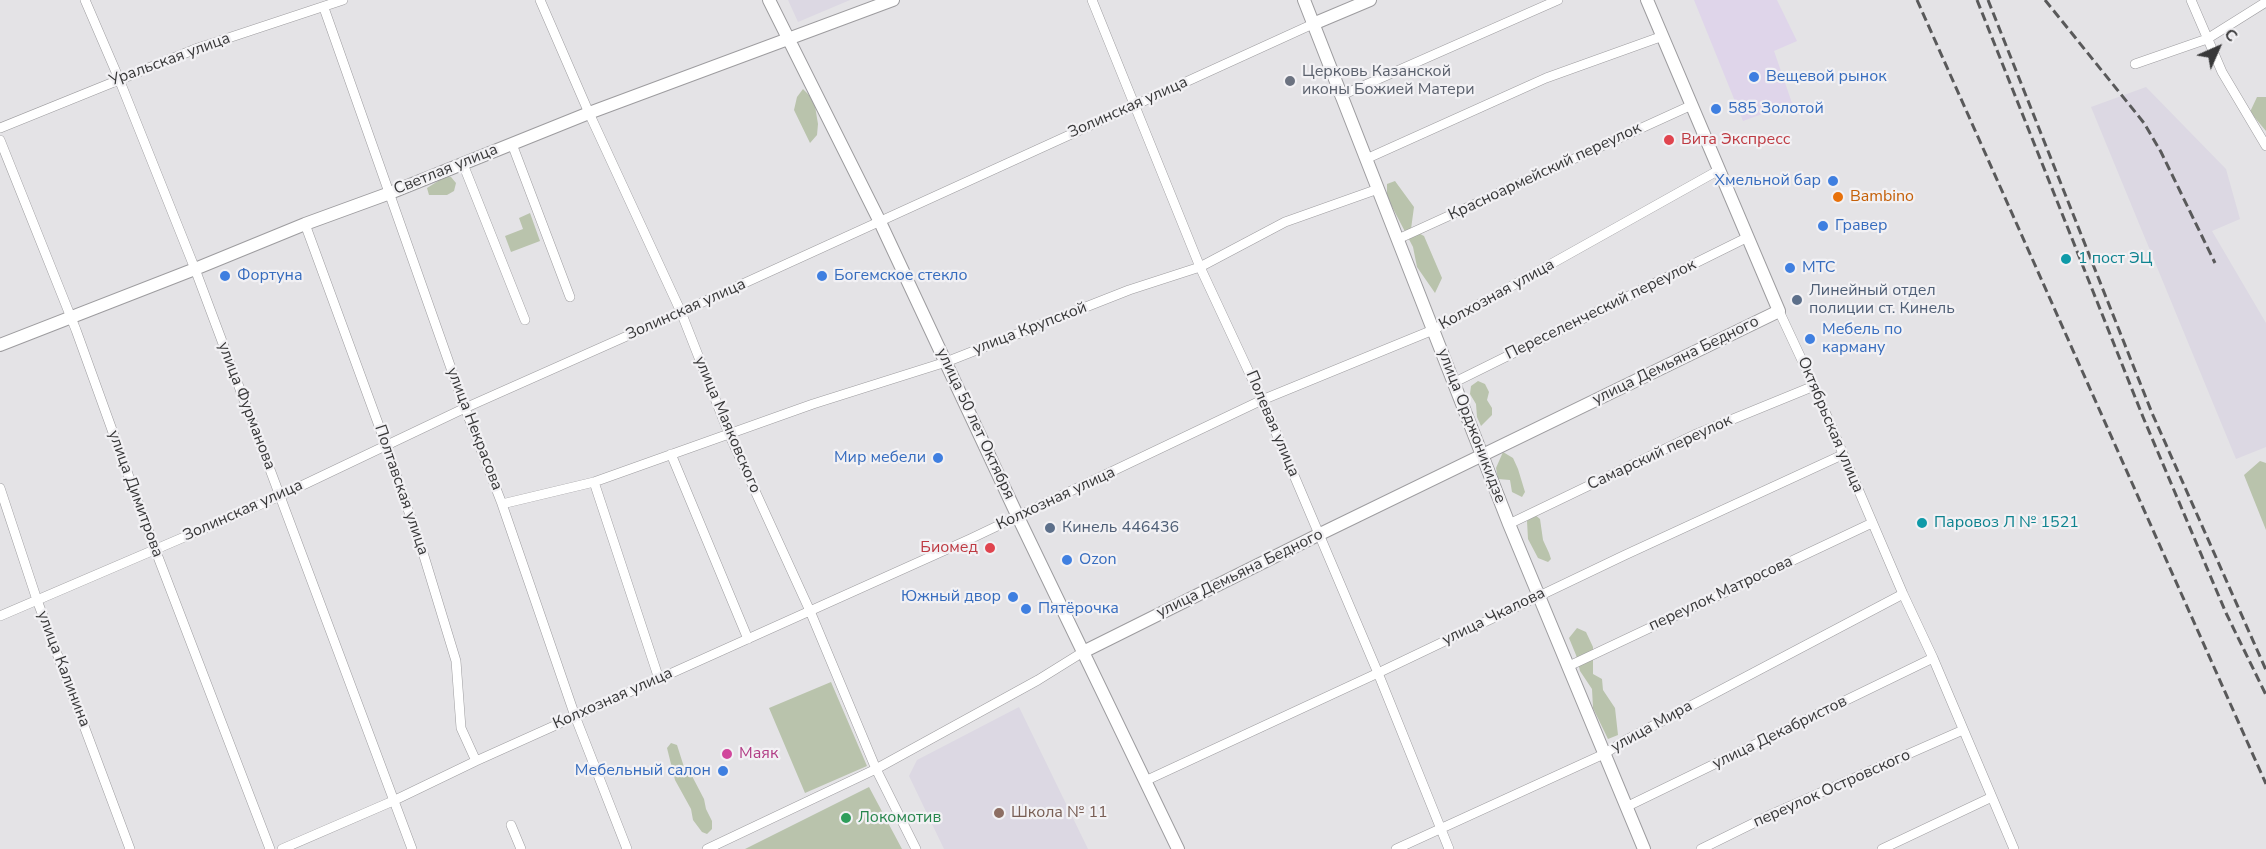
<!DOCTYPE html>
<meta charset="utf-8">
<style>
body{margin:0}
#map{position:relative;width:2266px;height:849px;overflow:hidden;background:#e4e3e6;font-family:"Nunito Sans",sans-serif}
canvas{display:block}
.north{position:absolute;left:2188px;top:18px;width:60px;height:60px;-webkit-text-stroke:4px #f2f1f4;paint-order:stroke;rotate:45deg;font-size:16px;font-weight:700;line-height:24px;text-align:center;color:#383839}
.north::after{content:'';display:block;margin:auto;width:21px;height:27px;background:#383839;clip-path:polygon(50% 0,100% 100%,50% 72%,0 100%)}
</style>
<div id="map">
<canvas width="2266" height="849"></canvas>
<div class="north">С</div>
</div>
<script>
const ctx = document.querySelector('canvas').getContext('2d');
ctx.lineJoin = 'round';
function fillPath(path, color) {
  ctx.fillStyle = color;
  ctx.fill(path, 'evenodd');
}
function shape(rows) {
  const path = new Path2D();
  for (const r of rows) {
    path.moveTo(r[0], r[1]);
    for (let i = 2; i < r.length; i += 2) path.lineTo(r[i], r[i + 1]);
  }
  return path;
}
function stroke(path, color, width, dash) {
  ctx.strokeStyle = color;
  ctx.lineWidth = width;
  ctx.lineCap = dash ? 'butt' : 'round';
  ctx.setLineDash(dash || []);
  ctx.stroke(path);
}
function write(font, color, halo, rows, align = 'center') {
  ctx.font = font + ' "Nunito Sans",sans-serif';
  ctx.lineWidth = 4.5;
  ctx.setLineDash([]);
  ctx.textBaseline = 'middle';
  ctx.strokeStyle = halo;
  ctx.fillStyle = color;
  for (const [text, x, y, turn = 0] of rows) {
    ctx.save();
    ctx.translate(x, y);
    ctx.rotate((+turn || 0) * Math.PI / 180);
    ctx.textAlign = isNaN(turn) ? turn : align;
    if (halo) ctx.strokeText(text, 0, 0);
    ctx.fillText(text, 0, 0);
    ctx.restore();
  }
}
fillPath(shape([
 [1694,0,1777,0,1797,41,1774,51,1792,103,1743,121]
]), '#dfd5ea');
fillPath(shape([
 [788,0,850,0,798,22],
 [2146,87,2226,169,2240,219,2212,231,2266,323,2266,447,2236,459,2091,107],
 [1019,707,1088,849,944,849,909,776,917,760]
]), '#dcd8e3');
fillPath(shape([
 [803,89,814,100,818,124,817,135,810,143,794,110,797,97],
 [2257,97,2266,97,2266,131,2250,112],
 [446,176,451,177,456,183,454,191,447,195,429,195,427,188],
 [1395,181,1414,207,1411,229,1424,236,1442,278,1435,293,1417,267,1413,247,1387,197,1387,184],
 [530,213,540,241,511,252,505,236,523,229,519,218],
 [1478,381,1485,384,1489,392,1487,400,1492,408,1492,415,1481,426,1477,417,1476,404,1470,394,1471,386],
 [1503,452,1513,458,1518,469,1525,492,1522,497,1512,492,1510,480,1498,479,1496,468],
 [2260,461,2266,463,2266,530,2244,475],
 [1534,514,1540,519,1543,540,1549,553,1551,559,1548,562,1538,558,1528,539,1527,521],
 [1577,628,1586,632,1593,647,1593,674,1602,679,1603,690,1615,708,1618,735,1608,739,1593,708,1592,689,1580,671,1576,655,1569,638],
 [831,682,867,766,805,793,769,708],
 [671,743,677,745,684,767,692,776,704,799,706,809,712,821,712,829,707,834,702,832,693,820,691,809,675,780,667,748],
 [869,787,902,849,745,849]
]), '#b9c3ac');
const street = shape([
 [85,0,119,79,195,269,412,849],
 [540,0,589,113,681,312,729,434,810,611,876,769,916,849],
 [1092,0,1200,267,1262,400,1378,673,1449,849],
 [2191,0,2222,72,2266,146],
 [324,8,465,408,502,504,575,716,627,849],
 [2135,64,2207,39,2266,2],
 [1340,96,1558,0],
 [0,128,198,48,343,0],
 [0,140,76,330,155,549,270,849],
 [512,144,570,297],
 [1366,159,1546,78,1663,36],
 [463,164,525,320],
 [305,224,386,445,424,556,456,661,461,728,476,761],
 [1398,239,1692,105],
 [1779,311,1814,386,1903,594,1933,658,2014,849],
 [1455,382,1748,237],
 [671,454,748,639],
 [594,482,659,679],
 [0,488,37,600,130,849],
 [502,504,594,482,813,404,946,362,1129,290,1200,267,1285,222,1378,189],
 [1509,524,1694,435,1814,386],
 [0,616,280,496,465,408,681,312,1313,24],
 [1569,666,1872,523],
 [1145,781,1378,673,1625,555,1842,455],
 [1626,807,1933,658],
 [511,825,521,849],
 [282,849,393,801,476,761,970,539,1262,400,1433,330,1719,170],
 [707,849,876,769,1038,680,1083,652],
 [1396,849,1604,754,1626,740,1903,594],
 [1701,849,1772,814,1963,730],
 [1882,849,1992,797]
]);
const secondary = shape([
 [769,0,880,222,1018,517,1178,849],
 [1304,0,1509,524,1644,849],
 [1313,24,1370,0],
 [0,345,195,269,305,224,390,193,589,113,893,0],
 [1083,652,1318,535,1779,311,1647,0]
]);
stroke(street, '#9d9c9f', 10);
stroke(secondary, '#9d9c9f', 14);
stroke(street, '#fff', 9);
stroke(secondary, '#fff', 12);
stroke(shape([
 [1917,0,2266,784],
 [1977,0,2143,417,2226,613,2266,695],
 [1988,0,2152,413,2266,670],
 [2045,0,2144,123,2161,152,2215,263]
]), '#59595a', 3, [9, 4.5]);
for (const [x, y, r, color] of [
 [1754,77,6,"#3f7fe0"],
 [1290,81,6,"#6b7280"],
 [1716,109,6,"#3f7fe0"],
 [1669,140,6,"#e0444e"],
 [1833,181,6,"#3f7fe0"],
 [1838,197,6,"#e8710a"],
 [1823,226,6,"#3f7fe0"],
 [2066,259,6,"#0f9aa8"],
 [1790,268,6,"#3f7fe0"],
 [225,276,6,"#3f7fe0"],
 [822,276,6,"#3f7fe0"],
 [1797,300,6,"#5c6f8a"],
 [1810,339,6,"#3f7fe0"],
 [938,458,6,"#3f7fe0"],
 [1922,523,6,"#0f9aa8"],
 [1050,528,6,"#5c6f8a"],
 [990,548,6,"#e0444e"],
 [1067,560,6,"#3f7fe0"],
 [1013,597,6,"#3f7fe0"],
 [1026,609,6,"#3f7fe0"],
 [727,754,6,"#d1479c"],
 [723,771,6,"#3f7fe0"],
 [999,813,6,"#8d6e63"],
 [846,818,6,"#2e9e5b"]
]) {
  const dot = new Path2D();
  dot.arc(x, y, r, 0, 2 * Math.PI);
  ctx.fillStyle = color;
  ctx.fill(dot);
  stroke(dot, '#f2f1f4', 2);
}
write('16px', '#383839', '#f2f1f4', [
 ["Уральская улица",170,60,-20],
 ["Золинская улица",1128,108,-24],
 ["Светлая улица",446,170,-22],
 ["Красноармейский переулок",1545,172,-25],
 ["Колхозная улица",1497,295,-29],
 ["Золинская улица",686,310,-24],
 ["Переселенческий переулок",1601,310,-26],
 ["улица Крупской",1030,329,-21],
 ["улица Демьяна Бедного",1676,361,-26],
 ["улица Фурманова",246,406,69],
 ["улица 50 лет Октября",975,424,65],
 ["Полевая улица",1272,424,67],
 ["улица Маяковского",727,425,67],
 ["Октябрьская улица",1830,425,67],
 ["улица Орджоникидзе",1471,426,69],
 ["улица Некрасова",474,429,69],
 ["Самарский переулок",1660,453,-25],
 ["Полтавская улица",401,490,71],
 ["улица Димитрова",135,494,70],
 ["Колхозная улица",1056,499,-25],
 ["Золинская улица",243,511,-24],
 ["улица Демьяна Бедного",1240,574,-26],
 ["переулок Матросова",1721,594,-25],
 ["улица Чкалова",1494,617,-26],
 ["улица Калинина",63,669,69],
 ["Колхозная улица",613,699,-24],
 ["улица Мира",1652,727,-29],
 ["улица Декабристов",1780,733,-26],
 ["переулок Островского",1832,789,-24]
]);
write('16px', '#5b616d', '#f2f1f4', [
 ["Церковь Казанской",1302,72],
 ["иконы Божией Матери",1302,90]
], 'left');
write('16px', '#366cbe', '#f2f1f4', [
 ["Вещевой рынок",1766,77],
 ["585 Золотой",1728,109],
 ["Хмельной бар",1821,181,"right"],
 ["Гравер",1835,226],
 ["МТС",1802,268],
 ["Фортуна",237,276],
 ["Богемское стекло",834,276],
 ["Мебель по",1822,330],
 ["карману",1822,348],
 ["Мир мебели",926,458,"right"],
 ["Ozon",1079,560],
 ["Южный двор",1001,597,"right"],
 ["Пятёрочка",1038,609],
 ["Мебельный салон",711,771,"right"]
], 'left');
write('16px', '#be3a42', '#f2f1f4', [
 ["Вита Экспресс",1681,140],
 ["Биомед",978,548,"right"]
], 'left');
write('16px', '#c56008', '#f2f1f4', [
 ["Bambino",1850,197]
], 'left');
write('16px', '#0d838f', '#f2f1f4', [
 ["1 пост ЭЦ",2078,259],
 ["Паровоз Л № 1521",1934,523]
], 'left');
write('16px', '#4e5e75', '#f2f1f4', [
 ["Линейный отдел",1809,291],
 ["полиции ст. Кинель",1809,309],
 ["Кинель 446436",1062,528]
], 'left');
write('16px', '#b23c85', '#f2f1f4', [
 ["Маяк",739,754]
], 'left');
write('16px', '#785e54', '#f2f1f4', [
 ["Школа № 11",1011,813]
], 'left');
write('16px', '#27864d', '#f2f1f4', [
 ["Локомотив",858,818]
], 'left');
</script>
